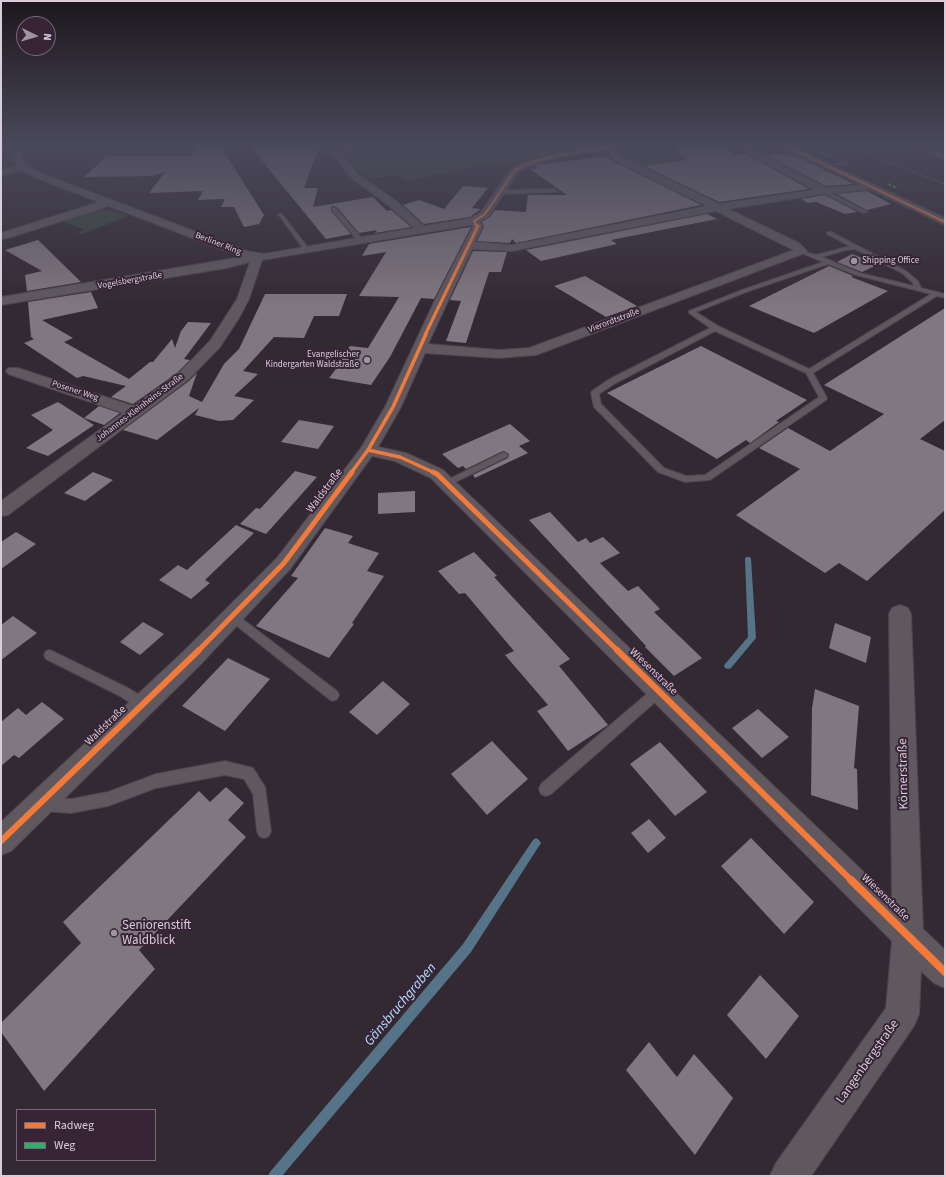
<!DOCTYPE html>
<meta charset="utf-8">
<style>
body{margin:0}
#map{position:relative;width:946px;height:1177px;overflow:hidden;background:#332933;font-family:"Source Sans 3",sans-serif}
canvas{display:block}
.frame{position:absolute;inset:0;border:2px solid #d9cdd9;pointer-events:none}
.legend{position:absolute;left:16px;top:1109px;width:140px;height:52px;box-sizing:border-box;background:#372537;border:1px solid #786878;margin:0;padding:5px 7px;list-style:none;font-size:12px;color:#d9cdd9}
.legend li{display:flex;align-items:center;gap:8px;height:20px}
.legend b{width:20px;border:1px solid #786878}
.north{position:absolute;left:16px;top:16px;width:40px;height:40px;box-sizing:border-box;background:#372537;border:1px solid #786878;border-radius:50%;rotate:95deg;font-size:11px;font-weight:700;line-height:16px;text-align:center;color:#d9cdd9}
.north::after{content:'';display:block;margin:auto;width:14px;height:18px;background:#9f949f;clip-path:polygon(50% 0,100% 100%,50% 72%,0 100%)}
</style>
<div id="map">
<canvas width="946" height="1177"></canvas>
<div class="frame"></div>
<ul class="legend">
<li><b style="height:5px;background:#f17a3a"></b>Radweg</li>
<li><b style="height:5px;background:#2db169"></b>Weg</li>
</ul>
<div class="north">N</div>
</div>
<script>
const ctx = document.querySelector('canvas').getContext('2d');
ctx.lineJoin = 'round';
function fillPath(path, color) {
  ctx.fillStyle = color;
  ctx.fill(path, 'evenodd');
}
function shape(rows) {
  const path = new Path2D();
  for (const r of rows) {
    path.moveTo(r[0], r[1]);
    for (let i = 2; i < r.length; i += 2) path.lineTo(r[i], r[i + 1]);
  }
  return path;
}
function stroke(path, color, width, dash) {
  ctx.strokeStyle = color;
  ctx.lineWidth = width;
  ctx.lineCap = dash ? 'butt' : 'round';
  ctx.setLineDash(dash || []);
  ctx.stroke(path);
}
function write(font, color, halo, rows, align = 'center') {
  ctx.font = font + ' "Source Sans 3",sans-serif';
  ctx.lineWidth = 4;
  ctx.setLineDash([]);
  ctx.textBaseline = 'middle';
  ctx.strokeStyle = halo;
  ctx.fillStyle = color;
  for (const [text, x, y, turn = 0] of rows) {
    ctx.save();
    ctx.translate(x, y);
    ctx.rotate((+turn || 0) * Math.PI / 180);
    ctx.textAlign = isNaN(turn) ? turn : align;
    if (halo) ctx.strokeText(text, 0, 0);
    ctx.fillText(text, 0, 0);
    ctx.restore();
  }
}
fillPath(shape([
 [37,144,130,144,126,148,63,149,60,152,29,152],
 [338,144,607,144,561,151,557,153,521,161,468,168,407,181,397,175,369,179,356,168,346,154,353,151,342,150],
 [661,144,683,159,638,167,625,158,623,154,624,152,632,148],
 [96,210,112,210,129,216,82,234,78,232,84,230,61,220]
]), '#384639');
fillPath(shape([
 [938,144,945,145,945,147,938,145,938,144],
 [746,557,750,557,751,559,756,638,731,668,728,669,725,668,724,666,725,664,748,637,745,559,746,557],
 [536,838,539,840,541,843,539,846,471,952,282,1176,268,1176,270,1172,463,944,533,840,536,838]
]), '#567488');
fillPath(shape([
 [276,144,320,144,304,188,318,188,313,207,373,197,387,211,391,210,411,227,375,233,377,230,359,233,337,207,332,206,331,211,351,234,326,239,250,146,276,146],
 [672,145,728,147,732,155,746,154,809,189,719,202,644,166,686,160],
 [196,147,221,147,264,215,259,224,244,227,234,207,221,207,225,199,198,200,203,191,149,193,165,172,152,176,84,177,107,156,191,156],
 [772,153,796,156,854,184,826,186,768,156],
 [603,156,701,205,516,243,512,239,510,243,477,241,484,227,482,222,490,217,495,210,526,212,528,195,567,195,530,169,538,168,535,166,539,165],
 [463,186,488,188,472,208,481,209,470,217,424,224,403,205,419,200,444,209],
 [867,191,891,204,867,210,837,194],
 [825,195,857,212,845,214,816,202,808,203,801,199],
 [707,214,717,219,611,240,617,244,541,261,526,250],
 [471,227,434,299,421,298,390,357,371,385,329,378,336,369,332,368,350,346,368,348,399,297,359,296,386,252,362,256,369,244],
 [38,240,76,277,81,282,27,291,25,275,42,271,5,250],
 [473,251,507,252,501,272,489,272,466,343,446,341,461,301,450,300],
 [852,254,879,264,862,272,837,262],
 [829,266,853,276,851,277,888,291,814,333,749,306],
 [585,276,637,306,606,317,554,286],
 [91,292,98,308,42,320,73,338,64,342,129,379,150,362,153,362,172,339,175,348,181,331,188,322,211,323,184,359,190,360,177,373,133,404,111,397,126,386,83,376,77,378,24,343,34,339,31,337,28,302],
 [265,294,347,294,339,316,314,316,304,338,274,337,243,371,258,374,234,396,254,400,233,420,219,421,195,415,199,408,157,440,123,430,189,381,197,373,189,396,202,402,224,364,239,349],
 [945,308,945,420,920,439,945,451,945,510,867,581,839,563,825,573,736,515,800,469,759,448,788,428,830,451,884,414,824,385],
 [701,346,807,400,776,421,779,422,750,443,746,440,717,459,607,393],
 [58,402,94,425,48,456,26,448,53,430,31,415],
 [99,406,120,413,104,425,84,418],
 [299,420,334,426,318,449,281,442],
 [510,424,530,441,519,446,528,453,475,478,473,475,508,458,509,454,503,451,466,469,463,466,458,468,442,454],
 [295,471,317,477,266,534,240,524,256,508,260,509],
 [93,472,113,480,85,501,64,493],
 [415,491,415,512,378,514,378,493],
 [550,512,578,542,586,538,590,543,603,537,620,553,600,563,628,591,638,586,660,609,654,612,702,658,674,676,645,647,646,646,529,520],
 [236,525,254,533,205,580,210,583,191,599,159,580,178,565,187,570],
 [325,528,353,536,348,543,379,553,367,571,384,576,352,623,354,624,329,658,256,626,298,578,291,576],
 [16,532,36,544,1,569,1,542],
 [474,552,497,576,494,577,570,659,559,666,608,725,568,751,537,711,548,705,505,655,514,651,465,593,459,594,438,571],
 [13,616,37,633,1,660,1,625],
 [143,622,164,634,140,655,120,642],
 [835,623,871,637,866,663,829,648],
 [228,658,270,679,225,731,182,706],
 [383,681,410,704,377,735,349,712],
 [815,689,859,706,854,768,857,769,858,810,811,795,812,708],
 [42,702,64,719,19,758,14,755,1,766,1,722,18,708,26,715],
 [758,709,789,737,762,758,732,728],
 [492,741,528,779,487,815,451,774],
 [660,742,707,792,675,816,630,764],
 [226,787,244,803,228,820,246,837,139,950,155,969,44,1091,1,1032,1,1023,81,943,63,922,199,791,210,802],
 [649,819,666,838,648,853,631,833],
 [751,838,814,902,784,934,721,866],
 [760,975,799,1016,766,1059,727,1015],
 [649,1042,677,1077,694,1054,733,1098,695,1155,626,1070]
]), '#807780');
const lane = shape([
 [331,144,335,144,338,151,379,144,356,151,336,154,334,153,331,144],
 [845,162,847,164,828,166,826,165,845,162],
 [555,189,557,192,502,194,499,192,502,190,555,189],
 [821,190,825,190,868,212,863,213,821,192,821,190],
 [332,208,336,208,362,239,362,241,358,241,332,210,332,208],
 [278,214,282,214,309,249,309,251,305,251,278,214],
 [827,232,831,232,906,271,918,281,921,288,945,294,945,298,937,296,813,373,827,398,826,400,710,480,685,482,658,472,594,407,591,393,592,391,608,380,710,328,689,313,689,311,742,290,823,262,799,252,799,250,816,255,850,246,827,234,827,232],
 [855,249,902,273,913,283,914,286,860,273,822,257,846,250,855,249],
 [828,264,856,275,931,294,809,369,718,326,696,312,746,292,828,264],
 [715,331,806,373,819,397,705,475,686,476,664,468,601,404,599,394,614,384,715,331],
 [504,452,508,455,507,457,449,485,443,485,441,483,504,452],
 [232,611,337,691,339,695,337,699,333,701,329,699,228,619,226,616,228,613,232,611],
 [50,650,128,688,148,700,149,704,148,708,143,710,138,708,120,696,46,659,44,655,46,651,50,650],
 [659,686,663,687,665,691,663,695,551,794,546,796,541,794,539,789,541,784,655,687,659,686],
 [225,761,253,768,265,787,271,831,269,836,264,838,259,836,257,831,253,794,244,779,225,775,156,788,108,806,71,813,43,811,38,809,36,804,38,799,43,797,71,799,108,792,156,774,225,761]
]);
const street = shape([
 [12,144,20,144,21,155,26,165,40,173,247,251,264,254,414,228,388,205,352,178,333,155,322,153,321,151,325,148,339,151,358,174,396,201,424,226,471,218,481,212,512,168,519,164,559,152,610,144,635,144,634,146,616,149,620,156,719,204,814,190,735,146,734,144,743,144,826,188,875,184,875,188,872,189,824,194,728,209,799,243,807,251,805,253,536,355,499,358,425,353,401,407,378,447,406,453,443,470,892,899,889,614,892,608,900,605,908,608,911,614,923,929,945,950,945,988,934,983,921,971,919,1014,914,1026,811,1176,770,1176,776,1163,886,1008,892,941,431,478,395,461,372,456,291,568,199,666,11,851,1,855,1,822,183,652,277,558,361,448,385,407,436,298,473,226,471,225,262,260,249,299,239,318,220,347,188,380,8,515,1,516,1,501,123,413,8,374,6,371,8,368,18,368,133,406,178,374,210,341,237,299,250,262,227,268,1,305,1,297,242,257,109,206,8,238,1,239,1,233,99,202,34,177,21,170,1,176,1,170,17,166,13,155,12,144],
 [608,150,614,160,707,206,512,245,475,242,483,226,480,222,489,216,518,172,525,168,560,157,608,150],
 [716,211,794,250,529,348,499,350,428,344,472,249,512,251,716,211]
]);
const secondary = shape([
 [735,144,771,144,785,145,798,144,798,149,945,218,945,225,788,150,772,150,764,147,739,147,735,144],
 [908,144,919,144,945,154,945,160,908,144]
]);
stroke(lane, '#4d444d', 2);
stroke(street, '#4d444d', 2);
stroke(secondary, '#4d444d', 2);
fillPath(lane, '#5f585f');
fillPath(street, '#5f585f');
fillPath(secondary, '#5f585f');
stroke(shape([
 [841,144,945,184]
]), '#686168', 1.5, [2.5, 1.5]);
stroke(shape([
 [817,151,832,157],
 [888,184,897,188]
]), '#2db169', 2, [3.5, 2]);
stroke(shape([
 [790,148,945,222],
 [477,227,474,221,485,214,515,170,531,162,559,155,631,144]
]), '#f17a3a', 2);
stroke(shape([
 [425,335,478,226]
]), '#f17a3a', 3);
stroke(shape([
 [368,450,400,457,435,473],
 [351,473,368,450,393,407,426,334]
]), '#f17a3a', 3.5);
stroke(shape([
 [433,472,437,474,618,651],
 [198,651,284,563,352,472]
]), '#f17a3a', 5);
stroke(shape([
 [617,650,852,881],
 [1,841,199,650]
]), '#f17a3a', 6);
stroke(shape([
 [851,880,945,972]
]), '#f17a3a', 8);
const sky = ctx.createLinearGradient(0, 0, 0, 308);
sky.addColorStop(0, '#1c171c');
sky.addColorStop(0.47, '#4a495b');
sky.addColorStop(1, '#4a495b00');
ctx.fillStyle = sky;
ctx.fillRect(0, 0, 946, 308);
for (const [x, y, r, color] of [
 [854,261,4,"#9f949f"],
 [367,360,4,"#9f949f"],
 [114,933,4,"#9f949f"]
]) {
  const dot = new Path2D();
  dot.arc(x, y, r, 0, 2 * Math.PI);
  ctx.fillStyle = color;
  ctx.fill(dot);
  stroke(dot, '#372537', 1.5);
}
write('9px', '#d9cdd9', '#372537', [
 ["Berliner Ring",218,244,21],
 ["Vogelsbergstraße",130,281,-10],
 ["Vierordtstraße",614,321,-21],
 ["Posener Weg",75,391,18],
 ["Johannes-Kleinheins-Straße",140,408,-37]
]);
write('9px', '#d9cdd9', '#372537', [
 ["Shipping Office",862,261],
 ["Evangelischer",359,355,"right"],
 ["Kindergarten Waldstraße",359,365,"right"]
], 'left');
write('11px', '#d9cdd9', '#372537', [
 ["Waldstraße",325,491,-53],
 ["Wiesenstraße",653,672,44],
 ["Waldstraße",106,726,-44],
 ["Wiesenstraße",885,898,44]
]);
write('13px', '#d9cdd9', '#372537', [
 ["Körnerstraße",904,774,-91],
 ["Langenbergstraße",868,1062,-55]
]);
write('13px', '#d9cdd9', '#372537', [
 ["Seniorenstift",122,926],
 ["Waldblick",122,941]
], 'left');
write('italic 14px', '#b1e0fd', '#372537', [
 ["Gänsbruchgraben",401,1005,-50]
]);
</script>
